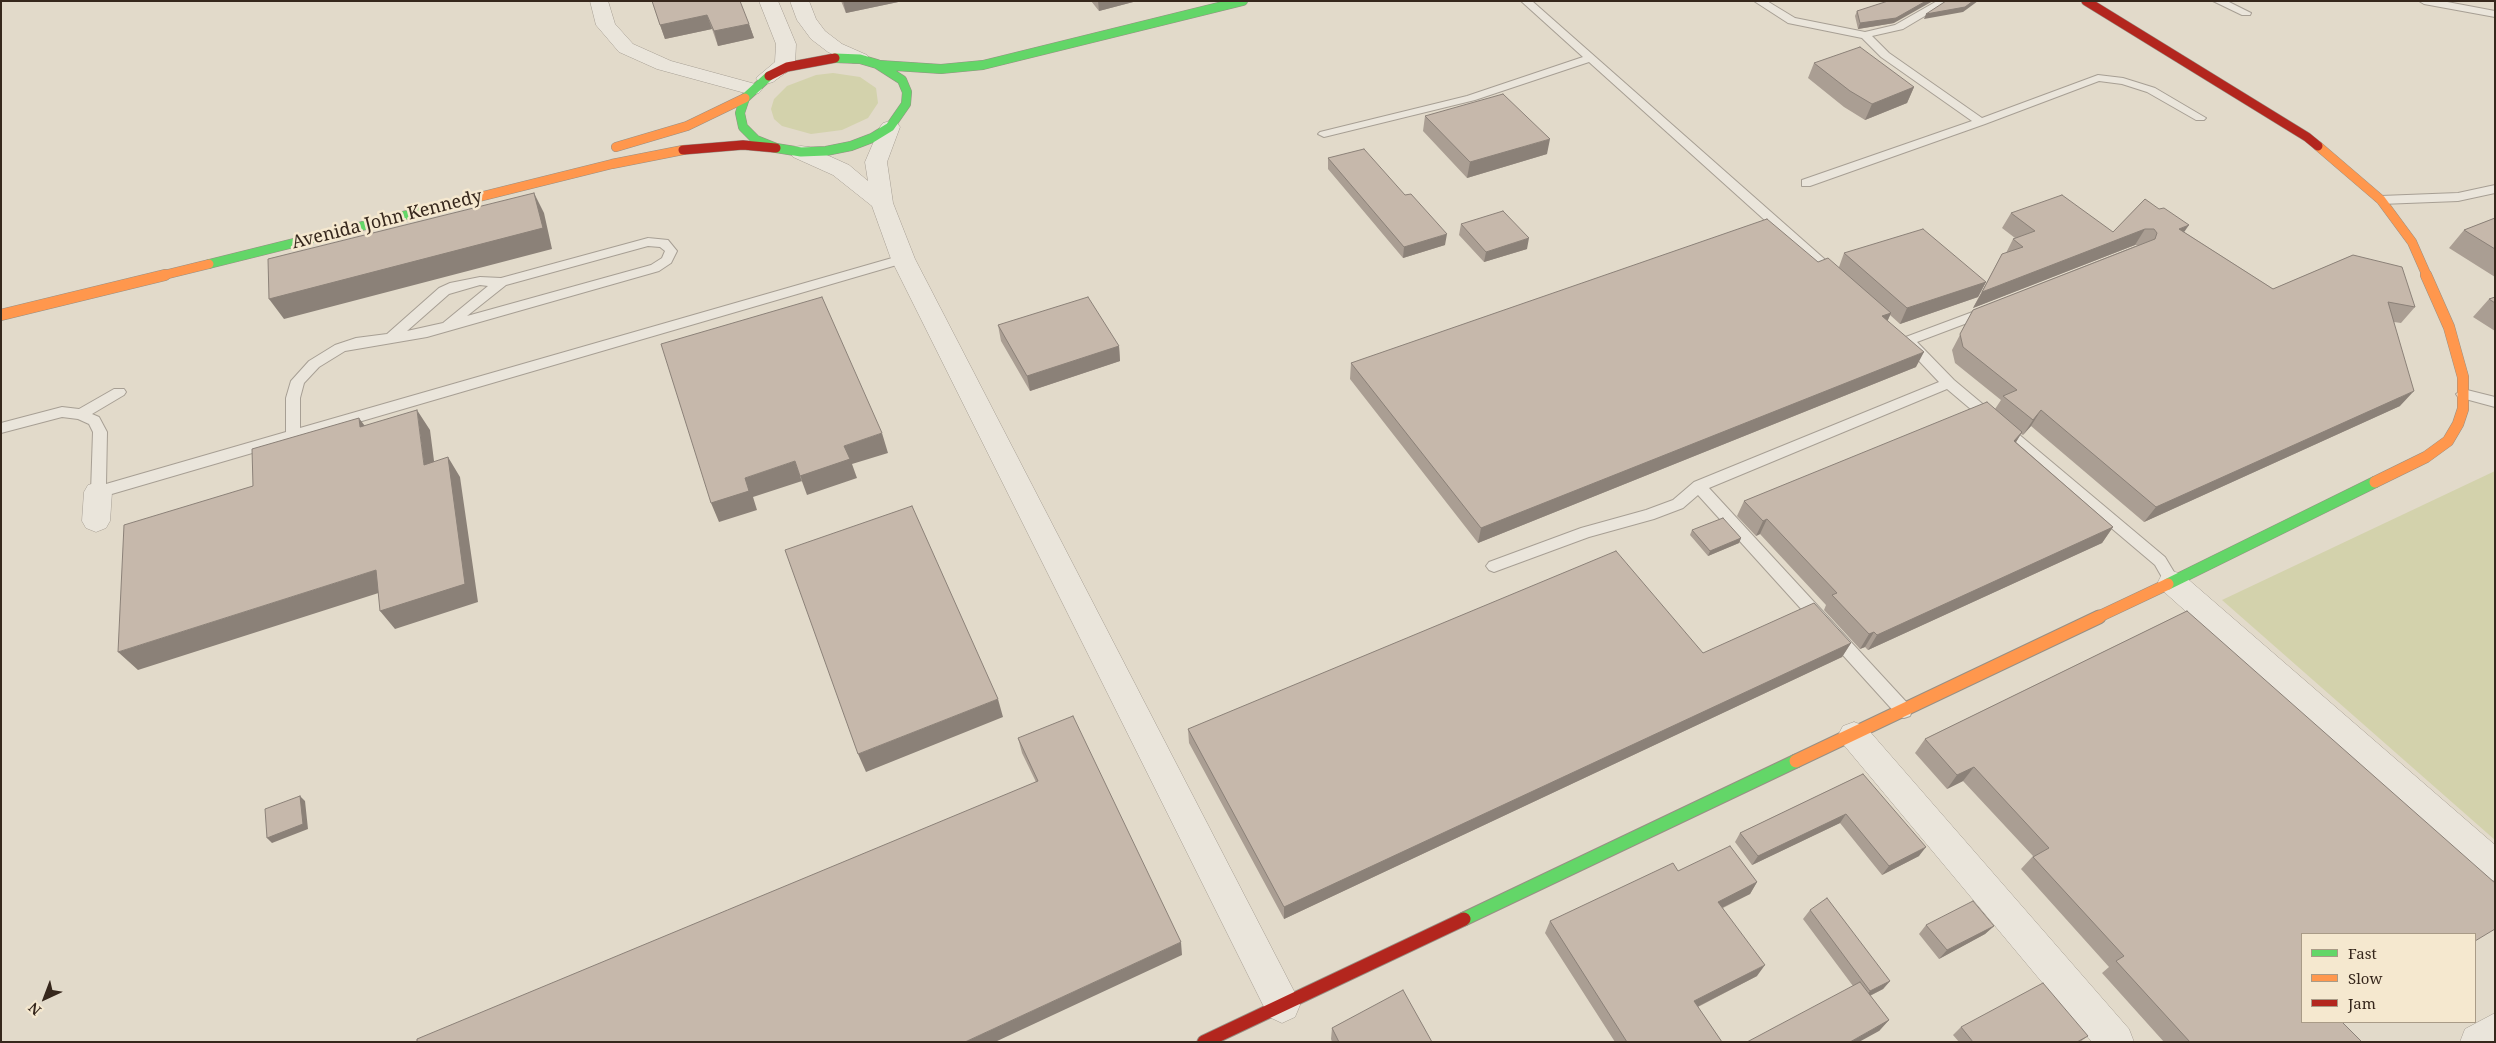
<!DOCTYPE html>
<style>
body{margin:0}
#map{position:relative;width:2496px;height:1043px;overflow:hidden;background:#e2daca;font-family:"Noto Serif",serif}
canvas{display:block}
.frame{position:absolute;inset:0;border:2px solid #36271c;pointer-events:none}
.legend{position:absolute;left:2301px;top:933px;width:175px;height:90px;box-sizing:border-box;background:#f5e8cf;border:1px solid #a99b87;margin:0;padding:6px 9px;list-style:none;font-size:15px;color:#36271c}
.legend li{display:flex;align-items:center;gap:10px;height:25px}
.legend b{width:25px;border:1px solid #a99b87}
.north{position:absolute;left:20px;top:973px;width:50px;height:50px;-webkit-text-stroke:4px #f5e8cf;paint-order:stroke;rotate:223deg;font-size:14px;font-weight:700;line-height:20px;text-align:center;color:#36271c}
.north::after{content:'';display:block;margin:auto;width:18px;height:22px;background:#36271c;clip-path:polygon(50% 0,100% 100%,50% 72%,0 100%)}
</style>
<div id="map">
<canvas width="2496" height="1043"></canvas>
<div class="frame"></div>
<ul class="legend">
<li><b style="height:6px;background:#63d668"></b>Fast</li>
<li><b style="height:6px;background:#ff974d"></b>Slow</li>
<li><b style="height:6px;background:#b3261e"></b>Jam</li>
</ul>
<div class="north">N</div>
</div>
<script>
const ctx = document.querySelector('canvas').getContext('2d');
ctx.lineJoin = 'round';
function fillPath(path, color) {
  ctx.fillStyle = color;
  ctx.fill(path, 'evenodd');
}
function shape(rows) {
  const path = new Path2D();
  for (const r of rows) {
    path.moveTo(r[0], r[1]);
    for (let i = 2; i < r.length; i += 2) path.lineTo(r[i], r[i + 1]);
  }
  return path;
}
function stroke(path, color, width, dash) {
  ctx.strokeStyle = color;
  ctx.lineWidth = width;
  ctx.lineCap = dash ? 'butt' : 'round';
  ctx.setLineDash(dash || []);
  ctx.stroke(path);
}
function write(font, color, halo, rows, align = 'center') {
  ctx.font = font + ' "Noto Serif",serif';
  ctx.lineWidth = 5;
  ctx.setLineDash([]);
  ctx.textBaseline = 'middle';
  ctx.strokeStyle = halo;
  ctx.fillStyle = color;
  for (const [text, x, y, turn = 0] of rows) {
    ctx.save();
    ctx.translate(x, y);
    ctx.rotate((+turn || 0) * Math.PI / 180);
    ctx.textAlign = isNaN(turn) ? turn : align;
    if (halo) ctx.strokeText(text, 0, 0);
    ctx.fillText(text, 0, 0);
    ctx.restore();
  }
}
fillPath(shape([
 [833,73,860,77,876,88,878,103,868,118,842,130,811,134,782,126,774,119,771,109,774,99,787,86,816,75],
 [2495,471,2495,840,2222,600]
]), '#d3d2ac');
const lane = shape([
 [1521,1,1532,1,1838,271,1839,274,1838,277,1828,277,1589,62,1475,100,1324,137,1318,134,1320,132,1467,96,1583,57,1521,1],
 [1754,1,1767,1,1795,18,1865,32,1895,25,1937,1,1950,1,1903,29,1872,36,1889,53,1982,118,2098,75,2123,78,2155,88,2206,118,2204,120,2196,120,2147,92,2122,84,2099,81,1985,124,1810,186,1802,186,1802,180,1972,121,1881,57,1862,38,1788,23,1754,1],
 [2213,1,2227,1,2251,13,2250,15,2242,15,2213,1],
 [2419,1,2442,1,2495,11,2495,17,2424,4,2419,1],
 [2495,185,2495,193,2458,201,2381,204,2375,200,2381,196,2458,193,2495,185],
 [648,238,668,240,677,251,671,263,659,271,427,337,345,351,319,367,304,383,300,398,300,428,899,256,903,255,909,259,907,262,98,498,93,496,91,492,93,432,89,424,78,419,62,417,1,433,1,423,62,407,79,409,114,389,124,389,126,392,124,395,92,414,99,417,107,432,106,484,286,432,286,398,291,381,309,361,335,345,356,338,387,334,439,288,450,283,480,277,501,278,648,238],
 [648,246,660,247,665,251,662,258,651,265,467,316,506,285,648,246],
 [480,285,488,286,443,323,407,331,449,294,480,285],
 [1986,307,1993,311,1991,314,1917,342,1954,380,2165,557,2180,582,2177,586,2172,588,2167,586,2155,565,1947,389,1709,488,1910,706,1912,711,1910,716,1904,718,1898,716,1698,495,1683,508,1654,519,1589,537,1494,572,1489,570,1486,566,1489,562,1581,528,1646,510,1673,500,1694,482,1939,382,1903,344,1901,341,1903,338,1986,307],
 [2463,389,2495,397,2495,407,2458,397,2456,394,2463,389]
]);
const street = shape([
 [590,1,608,1,615,24,633,44,671,61,759,85,762,89,759,93,752,95,745,93,657,69,619,52,596,25,590,1],
 [759,1,778,1,796,44,795,64,792,68,773,82,766,84,759,82,756,78,775,62,776,44,759,1],
 [790,1,809,1,816,19,825,31,842,44,867,55,870,59,867,63,853,63,828,52,811,39,797,20,790,1],
 [890,121,897,123,900,127,887,162,893,203,915,259,1295,993,1300,1005,1295,1017,1282,1023,1269,1017,891,259,872,206,833,175,793,157,790,152,793,147,801,146,809,147,849,165,868,181,865,162,880,127,883,123,890,121],
 [98,482,108,485,112,492,110,521,106,528,96,532,86,528,82,521,84,492,88,485,98,482],
 [2172,571,2182,574,2495,845,2495,881,2483,877,2162,590,2158,582,2162,574,2172,571],
 [1854,722,1865,726,2129,1029,2134,1042,2092,1042,1843,744,1838,735,1843,726,1854,722],
 [2495,1013,2495,1042,2460,1042,2465,1029,2495,1013]
]);
const fastFar2 = shape([
 [880,65,941,69,983,65,1243,1],
 [769,76,745,98,740,113,743,127,756,140,776,148,801,152,826,151,851,146,872,138,890,127,906,104,907,92,902,80,877,64,860,59,835,58],
 [209,264,459,202]
]);
const fastFar1 = shape([
 [2168,584,2375,482]
]);
const fast = shape([
 [1464,919,1796,761]
]);
const slowFar2 = shape([
 [2318,146,2381,200,2412,242,2427,276],
 [616,147,687,126,745,98],
 [459,202,612,164,683,150],
 [160,276,209,264]
]);
const slowFar1 = shape([
 [1,315,165,275],
 [2375,482,2426,457,2448,441,2458,424,2463,409,2463,377,2449,327,2426,275],
 [2096,618,2168,584]
]);
const slow = shape([
 [1796,761,2099,617]
]);
const jamFar1 = shape([
 [2086,1,2307,137,2318,146],
 [769,76,787,67,835,58],
 [683,150,743,145,776,148]
]);
const jam = shape([
 [1204,1042,1464,919]
]);
stroke(lane, '#a79f94', 2);
stroke(street, '#a79f94', 1);
stroke(fastFar2, '#978f84', 10);
stroke(fastFar1, '#978f84', 12);
stroke(fast, '#978f84', 15);
stroke(slowFar2, '#978f84', 10);
stroke(slowFar1, '#978f84', 12);
stroke(slow, '#978f84', 15);
stroke(jamFar1, '#978f84', 10);
stroke(jam, '#978f84', 15);
fillPath(lane, '#eae5db');
fillPath(street, '#eae5db');
stroke(fastFar2, '#63d668', 9);
stroke(fastFar1, '#63d668', 11);
stroke(fast, '#63d668', 13);
stroke(slowFar2, '#ff974d', 9);
stroke(slowFar1, '#ff974d', 11);
stroke(slow, '#ff974d', 13);
stroke(jamFar1, '#b3261e', 9);
stroke(jam, '#b3261e', 13);
fillPath(shape([
 [652,1,749,24,754,38,718,46,712,29,665,39],
 [841,1,903,1,846,13],
 [1091,1,1137,1,1099,11],
 [1857,11,1894,23,1858,29,1855,16],
 [1814,63,1914,87,1907,103,1865,120,1844,107,1808,78],
 [1425,116,1547,154,1467,178,1423,131],
 [1328,158,1445,245,1403,258,1328,169],
 [2145,199,2184,232,2273,289,2353,255,2415,307,2401,323,2394,322,2400,406,2144,522,2031,426,2023,435,2021,434,2016,442,2113,527,2102,543,1868,650,1865,647,1860,649,1824,610,1826,605,1760,534,1756,536,1737,516,1744,501,1995,409,2001,400,1955,363,1952,350,1973,310,2138,245,2135,245,1973,308,2002,254,2006,253,2013,239,2015,238,2002,228,2011,213,2113,232],
 [2495,218,2495,277,2449,248,2464,230],
 [1461,224,1527,249,1484,262,1459,235],
 [1844,253,1986,282,1978,297,1900,324,1890,315,1887,321,1916,367,1478,543,1350,379,1351,363,1818,262,1839,267],
 [2495,297,2495,331,2473,317,2489,299],
 [998,325,1119,346,1120,361,1030,391,1001,341],
 [1692,530,1741,538,1739,543,1708,556,1690,535],
 [2187,611,2343,1023,2362,1042,2164,1042,2102,973,2109,967,2021,869,2033,856,1963,781,1947,789,1915,753,1925,739],
 [1851,643,1842,657,1284,919,1189,743,1188,729,1703,653],
 [1018,738,1182,955,1036,782,1022,753],
 [1863,774,1919,856,1882,875,1840,823,1752,865,1735,842,1740,833],
 [1678,871,1757,882,1750,894,1723,908,1757,976,1698,1007,1722,1042,1615,1042,1545,933,1550,921],
 [1810,910,1890,981,1883,989,1870,996,1889,1020,1879,1031,1853,986,1803,919],
 [1926,925,1994,926,1985,934,1939,959,1919,934],
 [1961,1027,2088,1036,2080,1042,1959,1042,1953,1035],
 [1332,1028,1432,1042,1332,1042,1331,1039]
]), '#aa9e93');
fillPath(shape([
 [843,1,903,1,846,13],
 [1098,1,1137,1,1099,11],
 [1926,1,1933,1,1894,23,1858,29,1860,23],
 [1973,1,1978,1,1963,12,1924,19,1926,14],
 [707,15,712,29,665,39,660,25],
 [749,24,754,38,718,46,714,31],
 [1914,87,1907,103,1865,120,1872,104],
 [1550,139,1547,154,1467,178,1470,162],
 [534,193,544,213,552,249,284,319,269,299],
 [2189,225,2178,241,2179,229],
 [2145,229,2135,245,1973,308,1982,292],
 [1447,234,1445,245,1403,258,1404,247],
 [1529,238,1527,249,1484,262,1486,252],
 [1986,282,1978,297,1900,324,1907,308],
 [1891,313,1884,329,1882,316],
 [1119,346,1120,361,1030,391,1027,376],
 [1924,352,1916,367,1478,543,1481,528],
 [2414,391,2400,406,2144,522,2156,507],
 [417,410,430,430,437,484,424,465],
 [2041,410,2031,426,2023,435,2033,420],
 [359,418,373,437,360,427],
 [2022,432,2013,447,2014,441],
 [882,433,888,453,852,464,857,478,807,495,800,476,844,446],
 [448,457,460,477,478,602,395,629,380,611],
 [795,461,802,481,753,497,757,510,719,522,711,503,745,478],
 [1767,519,1760,534,1756,536,1763,521],
 [2113,527,2102,543,1868,650,1877,635],
 [1741,538,1739,543,1708,556,1710,551],
 [376,570,391,589,138,670,118,652],
 [1874,632,1865,647,1860,649,1869,634],
 [1851,643,1842,657,1284,919,1284,907],
 [998,699,1003,717,866,772,858,754],
 [1974,767,1963,781,1947,789,1957,775],
 [300,796,305,801,308,829,272,843,267,838],
 [1846,814,1840,823,1752,865,1758,856],
 [1926,847,1919,856,1882,875,1889,866],
 [1757,882,1750,894,1711,913,1718,902],
 [1994,926,1985,934,1939,959,1947,950],
 [1181,942,1182,955,995,1042,965,1042],
 [1765,965,1757,976,1687,1012,1694,1001],
 [1890,981,1883,989,1863,999,1870,991],
 [1889,1020,1879,1031,1859,1042,1850,1042]
]), '#8b8178');
const building = shape([
 [652,1,740,1,749,24,714,31,707,15,660,25,652,1],
 [1888,1,1926,1,1896,18,1860,23,1857,11,1888,1],
 [1946,1,1973,1,1965,7,1926,14,1946,1],
 [1860,47,1914,87,1872,104,1850,91,1814,63,1860,47],
 [1503,94,1550,139,1470,162,1425,116,1503,94],
 [1364,149,1405,195,1411,194,1447,234,1404,247,1328,158,1364,149],
 [534,193,543,228,269,299,268,259,534,193],
 [2062,195,2113,232,2145,199,2159,209,2164,208,2189,225,2179,229,2273,289,2353,255,2402,267,2415,307,2388,302,2414,391,2156,507,2041,410,2033,420,2003,396,2017,390,1963,347,1960,334,1973,310,2155,239,2157,233,2154,229,2145,229,1982,292,2002,254,2023,247,2013,239,2035,231,2011,213,2062,195],
 [1503,211,1529,238,1486,252,1461,224,1503,211],
 [2495,218,2495,249,2464,230,2495,218],
 [1767,219,1818,262,1828,258,1891,313,1882,316,1924,352,1481,528,1351,363,1767,219],
 [1923,229,1986,282,1907,308,1844,253,1923,229],
 [822,297,882,433,844,446,850,459,800,476,795,461,745,478,749,491,711,503,661,344,822,297],
 [1088,297,1119,346,1027,376,998,325,1088,297],
 [2495,297,2495,303,2489,299,2495,297],
 [1987,402,2022,432,2014,441,2113,527,1877,635,1874,632,1869,634,1832,595,1837,593,1767,519,1763,521,1744,501,1987,402],
 [417,410,424,465,448,457,465,584,380,611,376,570,118,652,124,525,253,486,252,449,359,418,360,427,417,410],
 [912,506,998,699,858,754,785,550,912,506],
 [1723,518,1741,538,1710,551,1692,530,1723,518],
 [1616,551,1703,653,1814,603,1851,643,1284,907,1188,729,1616,551],
 [2187,611,2495,883,2495,929,2475,941,2475,934,2302,934,2302,1022,2345,1022,2343,1023,2362,1042,2190,1042,2116,961,2124,956,2033,857,2049,848,1974,767,1957,775,1925,739,2187,611],
 [1073,716,1181,942,965,1042,417,1042,417,1039,1038,781,1018,738,1073,716],
 [1863,774,1926,847,1889,866,1846,814,1758,856,1740,833,1863,774],
 [300,796,303,824,267,838,265,809,300,796],
 [1730,846,1757,882,1718,902,1765,965,1694,1001,1722,1042,1627,1042,1550,921,1673,863,1678,871,1730,846],
 [1827,898,1890,981,1870,991,1810,910,1827,898],
 [1973,901,1994,926,1947,950,1926,925,1973,901],
 [1860,982,1889,1020,1850,1042,1747,1042,1860,982],
 [2043,983,2088,1036,2077,1042,1973,1042,1961,1027,2043,983],
 [1403,990,1432,1042,1339,1042,1332,1028,1403,990]
]);
fillPath(building, '#c6b8ab');
stroke(building, '#8b8178', 1);
write('18px', '#36271c', '#f5e8cf', [
 ["Avenida John Kennedy",387,220,-14]
]);
</script>
